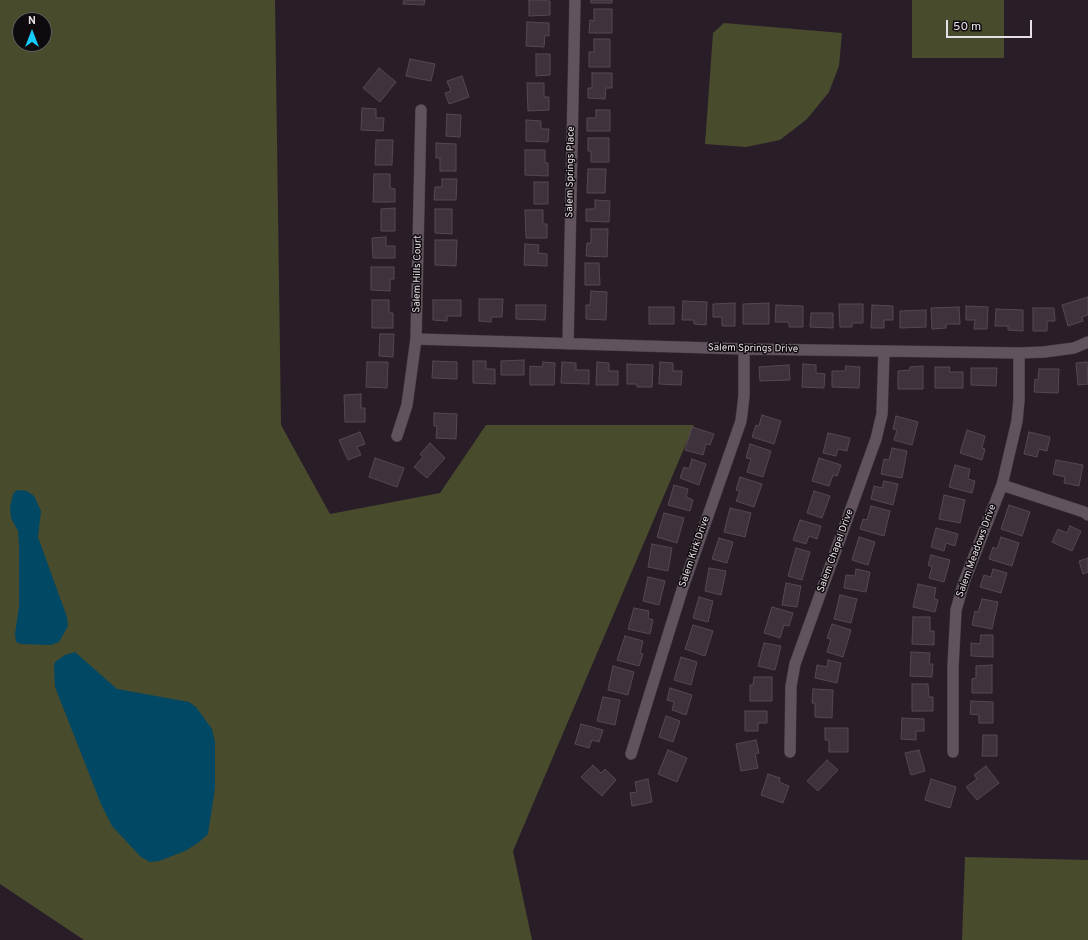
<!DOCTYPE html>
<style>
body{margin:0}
#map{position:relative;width:1088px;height:940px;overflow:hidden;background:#291e28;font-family:Overpass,sans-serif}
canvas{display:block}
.north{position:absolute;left:12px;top:12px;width:40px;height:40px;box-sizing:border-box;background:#0f0a0e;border:1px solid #655f64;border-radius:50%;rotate:0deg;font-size:11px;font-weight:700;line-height:16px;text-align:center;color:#e7dfe6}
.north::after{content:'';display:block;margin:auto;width:14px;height:18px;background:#16cafb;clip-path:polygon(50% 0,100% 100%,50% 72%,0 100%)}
.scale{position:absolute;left:946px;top:20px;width:86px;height:18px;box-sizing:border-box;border:2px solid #e7dfe6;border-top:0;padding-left:5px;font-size:12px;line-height:14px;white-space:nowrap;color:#e7dfe6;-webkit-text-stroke:3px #0f0a0e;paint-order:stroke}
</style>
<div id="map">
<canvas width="1088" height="940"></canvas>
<div class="north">N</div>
<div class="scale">50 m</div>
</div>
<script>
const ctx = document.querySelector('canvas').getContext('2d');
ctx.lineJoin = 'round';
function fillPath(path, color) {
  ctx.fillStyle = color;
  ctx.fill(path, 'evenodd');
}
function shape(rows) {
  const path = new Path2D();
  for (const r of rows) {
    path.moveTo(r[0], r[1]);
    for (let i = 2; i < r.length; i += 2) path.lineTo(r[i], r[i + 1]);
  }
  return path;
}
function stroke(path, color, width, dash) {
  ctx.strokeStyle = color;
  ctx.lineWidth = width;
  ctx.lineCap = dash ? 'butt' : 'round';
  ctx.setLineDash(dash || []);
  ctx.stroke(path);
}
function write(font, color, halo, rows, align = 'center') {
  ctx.font = font + ' Overpass,sans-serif';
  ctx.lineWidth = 3;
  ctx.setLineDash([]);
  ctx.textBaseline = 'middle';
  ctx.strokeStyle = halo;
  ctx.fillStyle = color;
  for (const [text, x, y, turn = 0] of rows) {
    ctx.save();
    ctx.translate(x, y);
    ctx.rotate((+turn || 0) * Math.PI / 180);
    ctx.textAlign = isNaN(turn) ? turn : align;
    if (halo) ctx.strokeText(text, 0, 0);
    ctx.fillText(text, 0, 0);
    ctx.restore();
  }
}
fillPath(shape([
 [0,0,275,0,281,425,330,514,440,493,486,425,694,425,513,851,532,940,84,940,0,884],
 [20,20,44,20,44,44,20,44],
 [912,0,1004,0,1004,58,912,58],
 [724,23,842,33,839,66,829,92,807,119,780,140,746,147,705,144,713,33],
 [965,857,1088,860,1088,940,962,940]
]), '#494b2d');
fillPath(shape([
 [17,490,27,491,34,496,41,511,38,537,67,617,68,626,59,642,51,645,21,644,16,642,15,634,19,607,19,545,18,531,11,518,10,507,13,494],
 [75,652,117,689,189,702,196,707,212,729,215,742,215,788,208,834,198,843,185,851,159,861,150,862,141,857,112,826,101,804,55,687,54,667,55,662,65,655]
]), '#014864');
const building = shape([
 [404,0,425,0,424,5,403,4,404,0],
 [529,0,546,0,546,1,550,1,550,15,529,16,529,0],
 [591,0,612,0,612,3,591,3,591,0],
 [594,9,612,9,612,33,589,33,590,20,594,21,594,9],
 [527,22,549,23,549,36,545,35,544,47,526,46,527,22],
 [594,39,610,39,610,67,589,67,589,52,594,52,594,39],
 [536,54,550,54,550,75,536,76,536,54],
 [410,59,435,64,431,81,406,76,410,59],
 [379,68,396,82,380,102,363,88,379,68],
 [592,73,612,73,612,88,606,88,605,99,588,98,588,88,592,88,592,73],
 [462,76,469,97,449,104,445,93,451,91,447,81,462,76],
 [527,83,544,83,544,97,549,97,549,110,528,111,527,83],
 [362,108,376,109,376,118,384,118,383,131,361,130,362,108],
 [596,110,610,110,610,131,587,131,587,118,596,118,596,110],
 [447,114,461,115,460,137,446,136,447,114],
 [526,120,541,121,541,129,549,129,548,142,526,141,526,120],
 [588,138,609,138,609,162,591,162,591,151,588,151,588,138],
 [376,140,393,140,392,165,375,165,376,140],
 [436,143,456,144,456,171,440,171,440,158,436,158,436,143],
 [525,150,545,150,545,163,548,163,548,176,525,175,525,150],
 [588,169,606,169,605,193,587,193,588,169],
 [374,174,390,174,390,188,395,189,395,202,373,202,374,174],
 [442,179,457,179,456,200,434,200,435,187,442,187,442,179],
 [534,182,548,182,548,204,534,204,534,182],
 [595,200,610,201,609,222,586,221,586,209,595,209,595,200],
 [395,208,395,231,381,231,381,209,395,208],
 [435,209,452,209,452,234,435,233,435,209],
 [525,210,543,210,543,224,547,224,547,238,526,238,525,210],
 [591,229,608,229,607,257,586,256,587,243,591,243,591,229],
 [386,237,386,246,395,246,395,258,373,258,372,238,386,237],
 [435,240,457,240,456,266,435,265,435,240],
 [525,244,539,245,538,253,547,254,547,266,524,265,525,244],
 [585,263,599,263,600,285,585,285,585,263],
 [371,267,394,267,394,279,390,279,390,291,371,290,371,267],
 [591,291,607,292,606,320,586,319,586,305,590,305,591,291],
 [1088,297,1088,315,1082,317,1083,321,1068,326,1062,305,1088,297],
 [479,299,503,299,502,317,491,317,491,322,479,321,479,299],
 [372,300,389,300,389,313,393,313,393,328,372,328,372,300],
 [433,300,461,300,461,316,447,316,447,321,433,320,433,300],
 [683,301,707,302,706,325,694,324,694,320,682,320,683,301],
 [735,303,735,326,722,326,722,317,713,317,713,304,735,303],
 [769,303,769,324,743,324,743,304,769,303],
 [839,304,863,304,863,323,852,323,852,327,840,327,839,304],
 [516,305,546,305,545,320,516,319,516,305],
 [776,305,803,306,803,327,789,327,789,322,775,322,776,305],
 [872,305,893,306,893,320,884,320,884,328,871,328,872,305],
 [966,306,988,307,987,329,974,329,975,320,966,320,966,306],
 [649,307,674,307,674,324,649,324,649,307],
 [959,307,960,324,946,324,946,328,932,329,931,308,959,307],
 [1033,308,1054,308,1055,321,1047,321,1047,331,1033,331,1033,308],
 [996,309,1023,310,1023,331,1008,330,1008,326,995,326,996,309],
 [926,310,926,327,900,328,900,311,926,310],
 [811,313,833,313,833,328,810,327,811,313],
 [380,334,394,334,393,357,379,356,380,334],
 [524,360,524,375,501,375,501,361,524,360],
 [433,361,457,362,457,379,432,378,433,361],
 [473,361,486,361,486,369,495,369,495,384,473,383,473,361],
 [367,362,388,362,387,388,366,387,367,362],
 [543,362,555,363,554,385,530,385,530,366,542,367,543,362],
 [562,362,576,363,576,370,589,370,589,384,561,383,562,362],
 [597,362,609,363,609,371,618,371,618,385,596,385,597,362],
 [660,362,673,363,673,371,682,371,681,385,659,384,660,362],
 [1087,362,1088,384,1078,385,1076,363,1087,362],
 [627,364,653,365,652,387,637,387,637,384,627,384,627,364],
 [803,364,816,365,816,373,825,374,824,388,802,387,803,364],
 [789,365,790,380,760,381,759,367,789,365],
 [846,366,860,367,859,388,832,387,832,371,845,371,846,366],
 [923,366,923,389,898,389,898,371,910,370,910,367,923,366],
 [935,367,950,367,949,372,963,372,963,388,935,388,935,367],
 [971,368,997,368,996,386,971,385,971,368],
 [1039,369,1059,369,1058,393,1034,392,1035,379,1038,380,1039,369],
 [361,394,361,408,365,408,365,422,345,422,344,395,361,394],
 [434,413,457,414,456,439,436,438,437,426,434,426,434,413],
 [762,415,781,421,774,444,752,437,756,425,759,426,762,415],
 [896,416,918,422,912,445,894,440,897,430,893,429,896,416],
 [692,427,714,434,710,445,706,444,703,455,685,450,692,427],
 [967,430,985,436,982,448,985,449,982,460,960,453,967,430],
 [360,432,365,444,357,447,361,455,348,460,339,440,360,432],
 [1029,432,1050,437,1047,451,1039,449,1037,457,1024,454,1029,432],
 [828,433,850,438,847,451,838,449,836,456,823,453,828,433],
 [430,443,445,458,427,478,414,467,423,457,420,454,430,443],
 [750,444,771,451,763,477,747,472,751,459,746,458,750,444],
 [892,448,907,451,902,478,881,474,884,459,889,460,892,448],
 [375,458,404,468,397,487,369,477,375,458],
 [819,458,841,465,837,476,833,475,829,486,812,481,819,458],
 [692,459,706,464,699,485,680,478,684,467,689,469,692,459],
 [1056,460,1083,465,1079,486,1064,483,1065,477,1053,474,1056,460],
 [955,465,970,469,968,479,975,481,972,493,949,487,955,465],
 [740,477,762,484,754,507,736,501,740,491,736,490,740,477],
 [884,481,898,484,893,505,871,499,874,486,882,488,884,481],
 [674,485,688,489,686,497,693,500,690,511,668,505,674,485],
 [814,491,830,496,822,518,807,513,814,491],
 [944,495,965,500,960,523,939,519,944,495],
 [1009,505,1030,512,1022,536,1001,529,1009,505],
 [871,506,890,511,884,536,860,529,863,519,867,520,871,506],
 [730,508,751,513,745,537,724,532,730,508],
 [664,513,684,518,677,543,657,537,664,513],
 [800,520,821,526,817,539,809,536,806,544,793,540,800,520],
 [1070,526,1081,531,1072,551,1052,542,1058,529,1067,533,1070,526],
 [936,528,958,534,955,546,946,543,944,551,931,547,936,528],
 [859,537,875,542,868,565,852,560,859,537],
 [1001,537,1019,543,1012,566,989,559,993,547,997,549,1001,537],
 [719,538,733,542,727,563,712,559,719,538],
 [652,544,672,548,668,571,648,567,652,544],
 [796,548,810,552,802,580,788,576,796,548],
 [931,555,950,560,944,582,929,578,932,567,928,565,931,555],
 [1088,558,1088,572,1083,574,1079,561,1088,558],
 [709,568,726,571,721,595,705,591,709,568],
 [856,569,870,572,866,592,844,588,846,575,855,576,856,569],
 [993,569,1007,573,1001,593,980,587,984,575,991,577,993,569],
 [648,577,665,581,659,605,643,601,648,577],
 [786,583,801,586,797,607,782,605,786,583],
 [918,584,936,588,934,599,938,600,935,612,913,607,918,584],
 [840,595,857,599,851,623,834,619,840,595],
 [699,597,713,601,708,622,693,618,699,597],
 [982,599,998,602,992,629,972,625,975,611,978,612,982,599],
 [772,607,793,613,789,626,784,625,780,638,764,633,772,607],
 [634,608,649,611,648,618,653,620,650,634,628,629,634,608],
 [913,617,930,617,930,631,934,631,934,645,912,644,913,617],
 [832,624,851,630,843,657,827,652,831,639,827,638,832,624],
 [693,625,713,631,705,656,685,649,693,625],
 [981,635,993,635,993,657,971,656,971,643,980,644,981,635],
 [625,636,643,641,640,653,643,654,639,666,617,660,625,636],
 [764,643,781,646,775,670,758,666,764,643],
 [911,652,930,653,929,664,933,664,932,677,910,676,911,652],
 [681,657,697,662,691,685,674,680,681,657],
 [828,660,841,663,837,683,815,678,817,665,827,667,828,660],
 [992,665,992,693,972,693,972,679,976,678,976,666,992,665],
 [613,666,634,672,628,695,608,690,613,666],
 [754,677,772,677,772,701,750,701,750,685,753,685,754,677],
 [912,684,928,684,929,697,933,697,933,711,912,711,912,684],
 [670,688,692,695,686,715,672,710,674,702,667,700,670,688],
 [813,689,833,690,832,718,815,717,815,703,812,703,813,689],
 [603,697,620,700,615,725,597,721,603,697],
 [971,701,993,702,993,723,979,723,979,715,970,714,971,701],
 [745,711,767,711,767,723,758,723,758,731,745,731,745,711],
 [666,716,680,721,673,742,659,737,666,716],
 [902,718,924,719,924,731,916,731,916,740,901,739,902,718],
 [581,724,603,730,599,742,592,740,589,748,575,744,581,724],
 [825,728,848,728,848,752,829,752,829,740,825,740,825,728],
 [983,735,997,735,997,756,982,756,983,735],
 [756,740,759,753,755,754,758,768,741,771,736,744,756,740],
 [668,750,687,758,677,782,658,774,668,750],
 [919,750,925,771,911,775,905,753,919,750],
 [827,760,838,770,818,791,807,781,827,760],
 [593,765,601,773,605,769,616,780,602,796,581,777,593,765],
 [986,766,999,783,977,800,966,787,977,779,974,775,986,766],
 [768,774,780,778,779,782,789,786,783,803,761,795,768,774],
 [648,779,652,802,632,806,630,793,637,792,635,782,648,779],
 [931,779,956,787,950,808,925,800,931,779]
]);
fillPath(building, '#3e323d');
stroke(building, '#554854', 1);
const minor = shape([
 [416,339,744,349,1019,353,1044,352,1074,348,1088,342],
 [568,344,575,0],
 [397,436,407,405,416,339,421,110],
 [1002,485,1084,512,1088,515],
 [790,752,791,686,795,664,876,439,882,414,884,351],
 [953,752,953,667,956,610,964,582,1002,485,1017,421,1019,400,1019,353],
 [631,754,682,590,741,421,744,396,744,349]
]);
stroke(minor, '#443c44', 12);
stroke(minor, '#60535e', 11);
write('10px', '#e7dfe6', '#0f0a0e', [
 ["Salem Springs Place",571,172,-89],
 ["Salem Hills Court",418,274,-89],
 ["Salem Springs Drive",753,349,1],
 ["Salem Chapel Drive",836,551,-70],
 ["Salem Meadows Drive",977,551,-70],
 ["Salem Kirk Drive",695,552,-71]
]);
</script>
